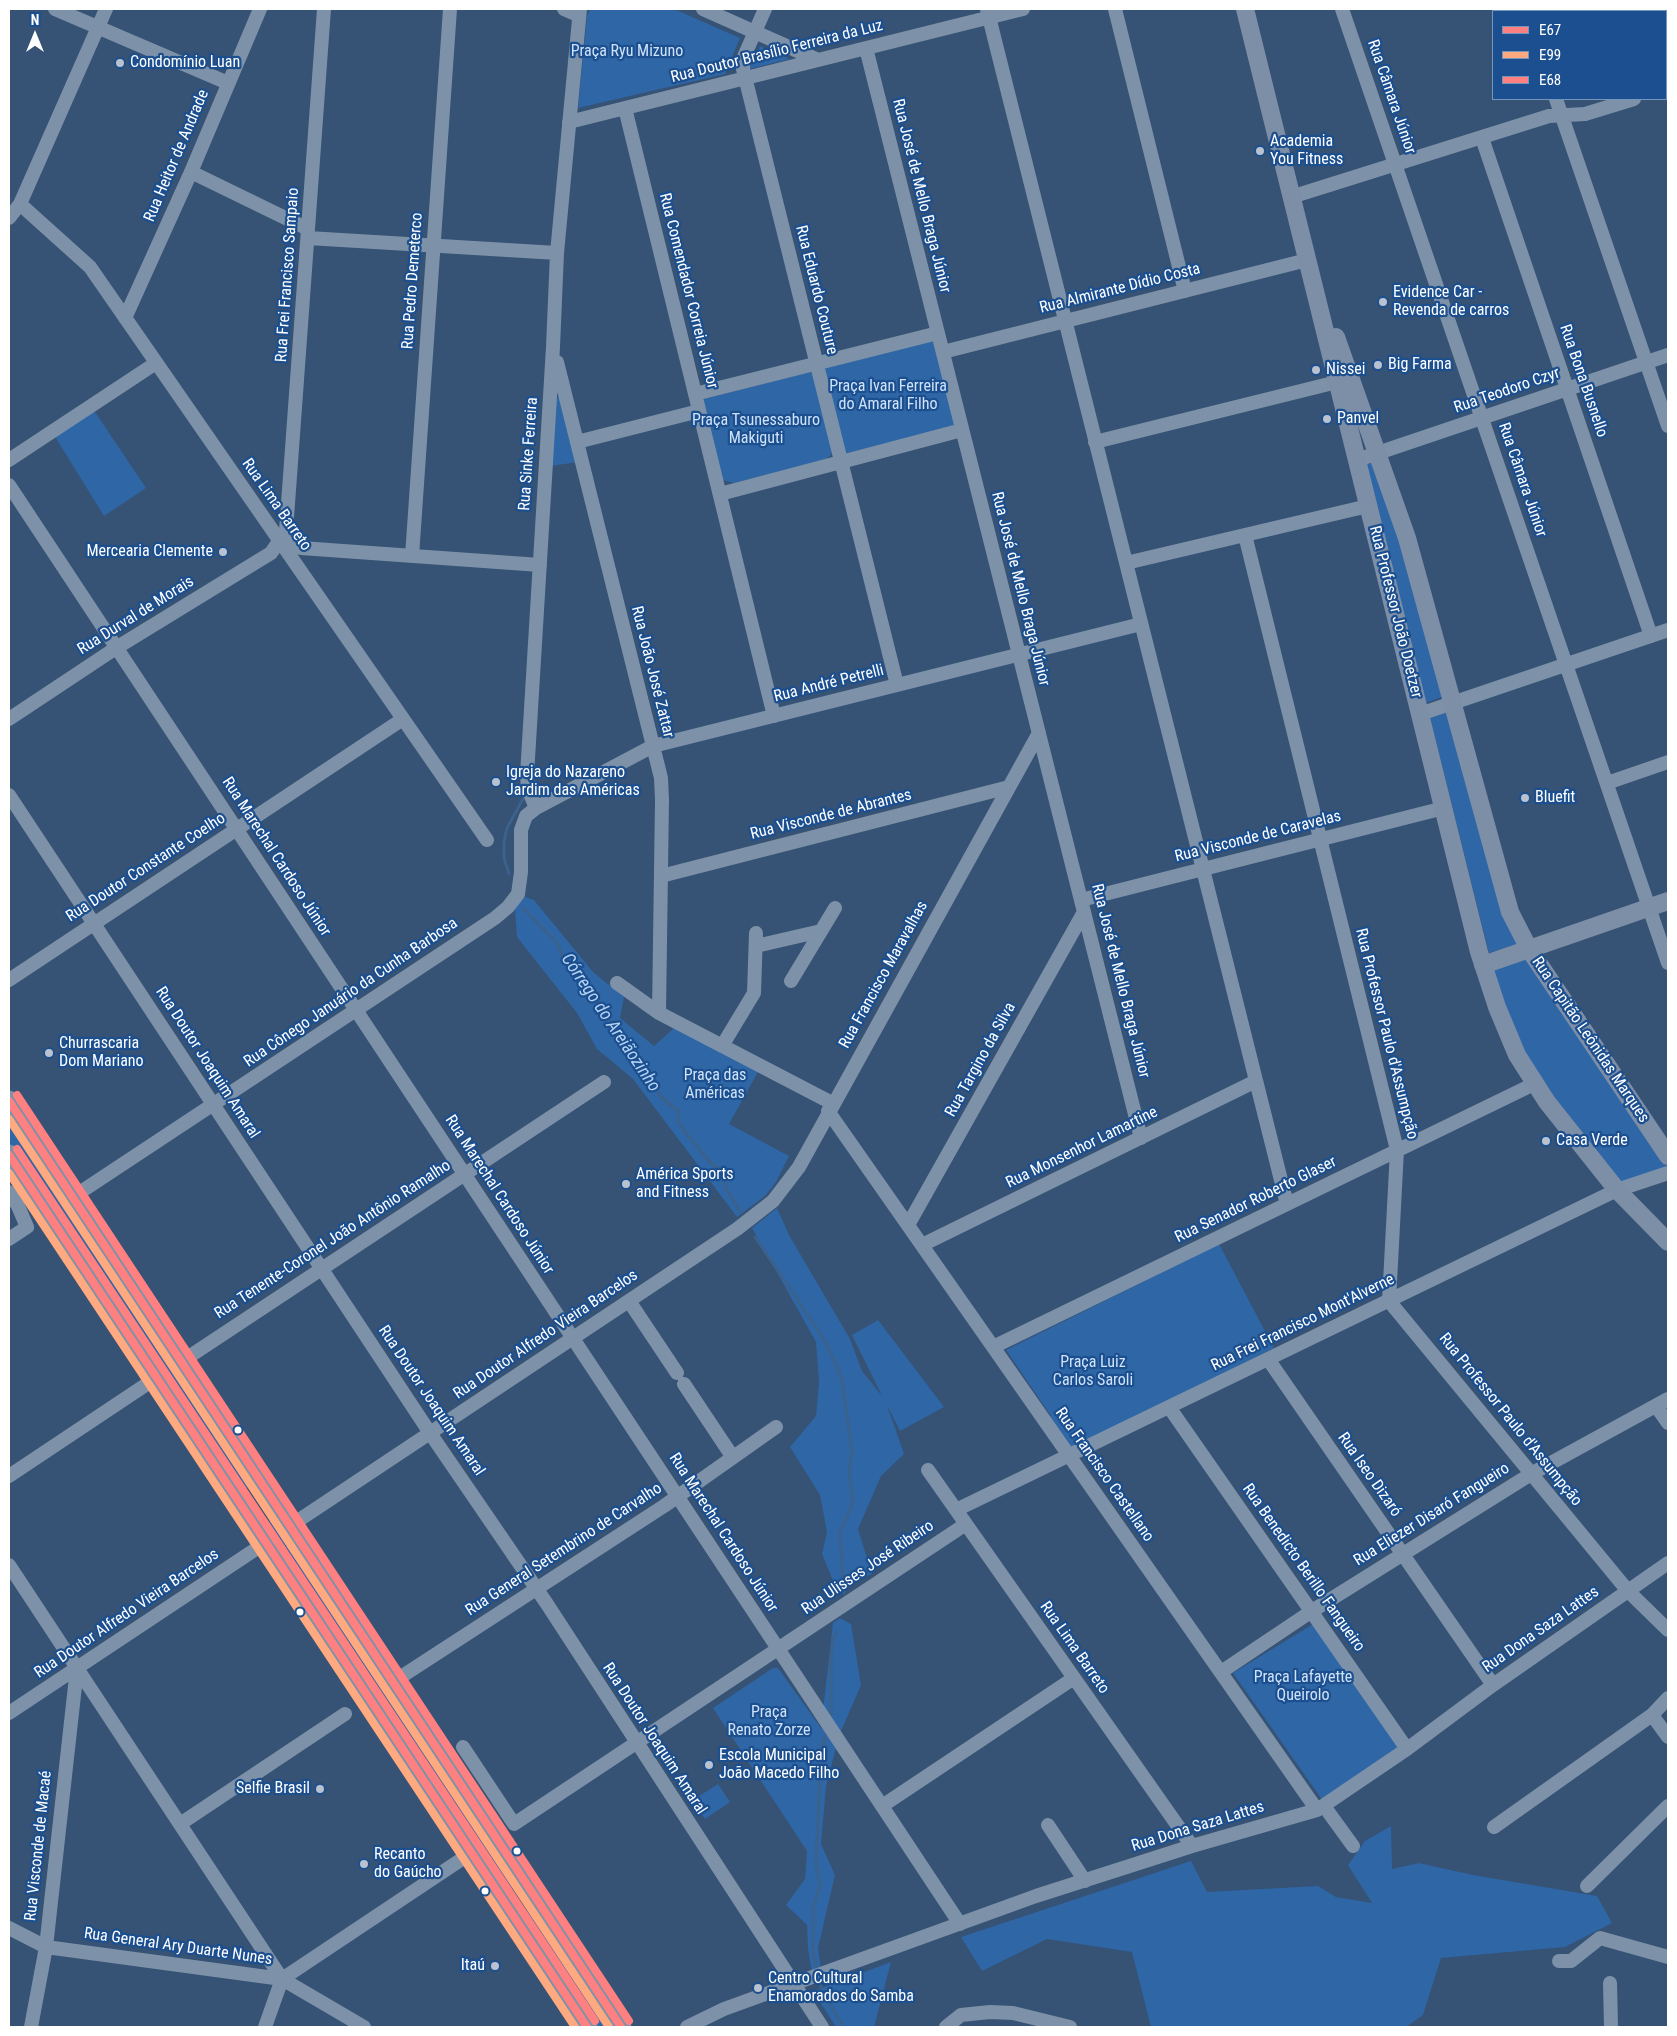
<!DOCTYPE html>
<meta charset="utf-8">
<style>
body{margin:0}
#map{position:relative;width:1677px;height:2036px;overflow:hidden;background:#365274;font-family:"Roboto Condensed",sans-serif}
canvas{display:block}
.frame{position:absolute;inset:0;border:10px solid #fff;pointer-events:none}
.legend{position:absolute;left:1492px;top:10px;width:175px;height:90px;box-sizing:border-box;background:#1b4f8f;border:1px solid #7695bc;margin:0;padding:6px 9px;list-style:none;font-size:15px;color:#fff}
.legend li{display:flex;align-items:center;gap:10px;height:25px}
.legend b{width:25px;border:1px solid #7695bc}
.north{position:absolute;left:10px;top:10px;width:50px;height:50px;-webkit-text-stroke:4px #1b4f8f;paint-order:stroke;rotate:0deg;font-size:14px;font-weight:700;line-height:20px;text-align:center;color:#fff}
.north::after{content:'';display:block;margin:auto;width:18px;height:22px;background:#fff;clip-path:polygon(50% 0,100% 100%,50% 72%,0 100%)}
</style>
<div id="map">
<canvas width="1677" height="2036"></canvas>
<div class="frame"></div>
<ul class="legend">
<li><b style="height:6px;background:#ff8080"></b>E67</li>
<li><b style="height:6px;background:#ffa980"></b>E99</li>
<li><b style="height:6px;background:#ff8080"></b>E68</li>
</ul>
<div class="north">N</div>
</div>
<script>
const ctx = document.querySelector('canvas').getContext('2d');
ctx.lineJoin = 'round';
function fillPath(path, color) {
  ctx.fillStyle = color;
  ctx.fill(path, 'evenodd');
}
function shape(rows) {
  const path = new Path2D();
  for (const r of rows) {
    path.moveTo(r[0], r[1]);
    for (let i = 2; i < r.length; i += 2) path.lineTo(r[i], r[i + 1]);
  }
  return path;
}
function stroke(path, color, width, dash) {
  ctx.strokeStyle = color;
  ctx.lineWidth = width;
  ctx.lineCap = dash ? 'butt' : 'round';
  ctx.setLineDash(dash || []);
  ctx.stroke(path);
}
function write(font, color, halo, rows, align = 'center') {
  ctx.font = font + ' "Roboto Condensed",sans-serif';
  ctx.lineWidth = 4.5;
  ctx.setLineDash([]);
  ctx.textBaseline = 'middle';
  ctx.strokeStyle = halo;
  ctx.fillStyle = color;
  for (const [text, x, y, turn = 0] of rows) {
    ctx.save();
    ctx.translate(x, y);
    ctx.rotate((+turn || 0) * Math.PI / 180);
    ctx.textAlign = isNaN(turn) ? turn : align;
    if (halo) ctx.strokeText(text, 0, 0);
    ctx.fillText(text, 0, 0);
    ctx.restore();
  }
}
fillPath(shape([
 [590,9,674,9,740,38,725,74,578,108,587,16],
 [760,46,790,59,749,69],
 [932,339,955,425,845,454,822,368],
 [810,372,813,374,833,451,830,456,824,460,734,483,722,480,703,402,704,399],
 [559,397,579,462,550,466,553,399],
 [93,409,146,488,104,516,54,435],
 [1377,462,1445,696,1425,703,1366,464],
 [1447,712,1518,944,1489,953,1430,718],
 [523,896,534,900,593,972,624,997,620,1018,654,1046,674,1028,758,1072,729,1124,789,1156,776,1182,765,1196,737,1217,633,1079,597,1049,577,1013,517,937,515,909],
 [1526,959,1668,1166,1668,1167,1621,1184,1562,1112,1525,1057,1491,970],
 [9,1110,256,1488,246,1488,241,1493,9,1143],
 [777,1208,789,1235,850,1339,862,1371,882,1396,852,1335,878,1320,944,1407,900,1431,887,1405,904,1454,881,1476,858,1529,872,1574,836,1588,822,1554,827,1532,820,1495,790,1447,816,1416,819,1382,816,1342,752,1228],
 [1219,1244,1274,1348,1071,1450,1048,1418,1051,1416,1006,1350],
 [271,1521,274,1522,329,1605,363,1650,518,1883,515,1887,505,1890,264,1523],
 [840,1618,851,1624,861,1685,839,1736,826,1786,821,1844,835,1875,818,1948,821,1969,812,1972,808,1949,807,1925,786,1905,805,1879,807,1851,713,1708,773,1668,778,1668,821,1728,833,1623],
 [1318,1621,1399,1746,1323,1801,1233,1673],
 [718,1784,730,1802,705,1819,693,1800],
 [1391,1826,1392,1869,1419,1863,1473,1875,1597,1896,1612,1923,1565,1947,1441,1958,1423,2015,1406,2027,1151,2027,1132,1952,1047,1939,982,1971,961,1937,1191,1861,1207,1892,1318,1886,1336,1897,1372,1903,1348,1865,1365,1841],
 [533,1905,613,2027,593,2027,519,1912,525,1912],
 [891,1962,874,2027,836,2027,813,1991]
]), '#2f66a5');
stroke(shape([
 [509,874,504,858,504,842,507,828,524,797],
 [523,908,557,943,565,963,586,983,661,1097,678,1111,678,1123,708,1160,722,1172,726,1188,741,1213],
 [755,1237,826,1342,842,1379,852,1450,849,1474,853,1502,840,1532,844,1593],
 [831,1714,831,1654,833,1639,837,1631],
 [817,1970,813,1952,813,1908,820,1886,816,1863,821,1749,827,1732],
 [819,1979,822,1991,844,2027]
]), '#3b618d', 3);
stroke(shape([
 [55,9,228,83],
 [564,9,578,15],
 [703,9,818,60],
 [765,9,743,59,743,69,897,685],
 [987,9,1287,1204],
 [1115,9,1185,291],
 [1342,9,1668,963],
 [1525,9,1526,11],
 [866,48,1141,1138],
 [1666,88,1668,88],
 [1556,99,1668,426],
 [625,108,774,716],
 [569,122,1023,9],
 [1482,138,1651,636],
 [191,172,308,229],
 [1291,197,1549,116,1585,114,1634,99],
 [20,204,90,267,487,840],
 [9,218,20,204,106,9],
 [308,238,557,253],
 [125,318,191,172,260,9],
 [943,352,1307,260],
 [557,362,661,778,662,800,659,1013],
 [695,394,938,333],
 [577,442,699,411],
 [1095,442,1337,382],
 [9,460,156,363],
 [1357,460,1668,355],
 [9,485,960,1924],
 [720,494,962,430],
 [1245,535,1397,1150,1389,1301,1628,1591,1668,1630],
 [280,540,301,548,540,565],
 [412,556,450,9],
 [1126,563,1368,506],
 [1420,714,1668,630],
 [9,719,116,648,271,553,286,531,324,9],
 [1607,783,1668,762],
 [9,795,430,1433,547,1604,822,2027],
 [536,808,653,746,1141,624],
 [661,876,1009,787],
 [1081,900,1444,808],
 [756,946,821,931],
 [9,980,403,719],
 [791,981,835,908],
 [617,983,659,1013,832,1103],
 [722,1046,754,993,756,933],
 [828,1111,1317,1810],
 [9,1192,18,1206,27,1227,9,1239],
 [73,1197,495,918,508,907,518,894,521,872,521,830,526,816,536,808,528,789,527,775,553,347,557,253,580,9],
 [908,1225,1084,912],
 [922,1245,1256,1081],
 [629,1301,677,1373],
 [993,1347,1534,1084],
 [1268,1359,1493,1685],
 [181,1362,604,1082],
 [684,1384,732,1456],
 [1656,1406,1668,1423],
 [1169,1407,1407,1749],
 [928,1470,1192,1846],
 [9,1476,156,1378],
 [956,1510,1617,1190,1668,1173],
 [290,1526,737,1229,773,1201,799,1167,1039,733],
 [9,1565,282,1979],
 [1221,1672,1312,1611,1531,1474,1668,1399],
 [393,1682,664,1506,776,1427],
 [9,1713,265,1543],
 [1652,1715,1668,1737],
 [463,1747,514,1824,966,1524],
 [882,1806,1074,1678],
 [1324,1806,1353,1846],
 [180,1824,345,1714],
 [1048,1825,1085,1881],
 [1494,1827,1652,1715,1668,1698],
 [1587,1886,1668,1806],
 [9,1928,46,1947,282,1979,364,2027],
 [1559,1961,1571,1961,1600,1938,1668,1957],
 [1610,1983,1611,2027],
 [31,2027,46,1947,77,1668],
 [265,2027,282,1979,471,1853],
 [687,2027,724,2009,1036,1896,1192,1846,1317,1810,1407,1749,1493,1685,1668,1563],
 [946,2027,961,2015,990,2012,1013,2013,1070,2027]
]), '#7d92a8', 14);
stroke(shape([
 [1245,9,1479,952,1497,1007,1517,1055,1547,1102,1617,1190,1668,1242],
 [1336,337,1407,538,1510,912,1529,949,1668,1156],
 [1483,965,1668,901]
]), '#7d8ea7', 18);
stroke(shape([
 [9,1101,621,2027],
 [9,1155,587,2027]
]), '#7e92a7', 21);
stroke(shape([
 [9,1101,621,2027],
 [9,1155,587,2027]
]), '#ff8080', 8);
stroke(shape([
 [9,1119,609,2027],
 [9,1173,575,2027]
]), '#ffa980', 8);
stroke(shape([
 [17,1095,629,2021],
 [17,1149,595,2021]
]), '#ff8080', 8);
for (const [x, y, r, color] of [
 [120,63,5,"#b9c2ce"],
 [1260,151,5,"#b9c2ce"],
 [1383,302,5,"#b9c2ce"],
 [1378,365,5,"#b9c2ce"],
 [1316,370,5,"#b9c2ce"],
 [1327,419,5,"#b9c2ce"],
 [223,552,5,"#b9c2ce"],
 [496,782,5,"#b9c2ce"],
 [1525,798,5,"#b9c2ce"],
 [49,1053,5,"#b9c2ce"],
 [1546,1141,5,"#b9c2ce"],
 [626,1184,5,"#b9c2ce"],
 [238,1430,4.5,"#fff"],
 [300,1612,4.5,"#fff"],
 [709,1765,5,"#b9c2ce"],
 [320,1789,5,"#b9c2ce"],
 [517,1851,4.5,"#fff"],
 [364,1864,5,"#b9c2ce"],
 [485,1891,4.5,"#fff"],
 [495,1966,5,"#b9c2ce"],
 [758,1988,5,"#b9c2ce"]
]) {
  const dot = new Path2D();
  dot.arc(x, y, r, 0, 2 * Math.PI);
  ctx.fillStyle = color;
  ctx.fill(dot);
  stroke(dot, '#1b4f8f', 2);
}
write('16px', '#cfe3fa', '#1b4f8f', [
 ["Praça Ryu Mizuno",627,52],
 ["Praça Ivan Ferreira",888,387],
 ["do Amaral Filho",888,405],
 ["Praça Tsunessaburo",756,421],
 ["Makiguti",756,439],
 ["Praça das",715,1076],
 ["Américas",715,1094],
 ["Praça Luiz",1093,1363],
 ["Carlos Saroli",1093,1381],
 ["Praça Lafayette",1303,1678],
 ["Queirolo",1303,1696],
 ["Praça",769,1713],
 ["Renato Zorze",769,1731]
]);
write('16px', '#fff', '#1b4f8f', [
 ["Rua Doutor Brasílio Ferreira da Luz",777,52,-14],
 ["Rua Câmara Júnior",1391,97,71],
 ["Rua Heitor de Andrade",177,156,-67],
 ["Rua José de Mello Braga Júnior",921,196,76],
 ["Rua Frei Francisco Sampaio",288,275,-86],
 ["Rua Pedro Demeterco",413,281,-86],
 ["Rua Almirante Dídio Costa",1120,289,-14],
 ["Rua Eduardo Couture",816,290,76],
 ["Rua Comendador Correia Júnior",688,291,76],
 ["Rua Bona Busnello",1583,381,71],
 ["Rua Teodoro Czyr",1507,391,-19],
 ["Rua Sinke Ferreira",529,454,-86],
 ["Rua Câmara Júnior",1522,480,71],
 ["Rua Lima Barreto",276,505,55],
 ["Rua José de Mello Braga Júnior",1020,589,76],
 ["Rua Professor João Doetzer",1395,612,76],
 ["Rua Durval de Morais",136,616,-32],
 ["Rua João José Zattar",652,672,76],
 ["Rua André Petrelli",829,684,-14],
 ["Rua Visconde de Abrantes",831,815,-14],
 ["Rua Visconde de Caravelas",1258,837,-14],
 ["Rua Marechal Cardoso Júnior",276,857,57],
 ["Rua Doutor Constante Coelho",146,868,-33],
 ["Rua Francisco Maravalhas",884,975,-61],
 ["Rua José de Mello Braga Júnior",1120,981,76],
 ["Rua Cônego Januário da Cunha Barbosa",351,993,-34],
 ["Rua Professor Paulo d'Assumpção",1386,1034,76],
 ["Rua Capitão Leônidas Marques",1590,1040,56],
 ["Rua Targino da Silva",981,1060,-61],
 ["Rua Doutor Joaquim Amaral",207,1063,57],
 ["Rua Monsenhor Lamartine",1082,1148,-26],
 ["Rua Marechal Cardoso Júnior",499,1195,57],
 ["Rua Senador Roberto Glaser",1256,1200,-26],
 ["Rua Tenente-Coronel João Antônio Ramalho",333,1240,-33],
 ["Rua Frei Francisco Mont'Alverne",1303,1323,-26],
 ["Rua Doutor Alfredo Vieira Barcelos",546,1335,-34],
 ["Rua Doutor Joaquim Amaral",431,1401,56],
 ["Rua Professor Paulo d'Assumpção",1510,1420,51],
 ["Rua Francisco Castellano",1104,1475,55],
 ["Rua Iseo Dizaró",1369,1475,55],
 ["Rua Eliezer Disaró Fangueiro",1432,1515,-32],
 ["Rua Marechal Cardoso Júnior",723,1533,57],
 ["Rua General Setembrino de Carvalho",564,1550,-33],
 ["Rua Ulisses José Ribeiro",868,1568,-34],
 ["Rua Benedicto Berillo Fangueiro",1303,1568,55],
 ["Rua Doutor Alfredo Vieira Barcelos",127,1614,-34],
 ["Rua Dona Saza Lattes",1541,1630,-35],
 ["Rua Lima Barreto",1074,1648,55],
 ["Rua Doutor Joaquim Amaral",654,1739,57],
 ["Rua Dona Saza Lattes",1198,1827,-17],
 ["Rua Visconde de Macaé",39,1846,-84],
 ["Rua General Ary Duarte Nunes",178,1947,8]
]);
write('16px', '#fff', '#1b4f8f', [
 ["Condomínio Luan",130,63],
 ["Academia",1270,142],
 ["You Fitness",1270,160],
 ["Evidence Car -",1393,293],
 ["Revenda de carros",1393,311],
 ["Big Farma",1388,365],
 ["Nissei",1326,370],
 ["Panvel",1337,419],
 ["Mercearia Clemente",213,552,"right"],
 ["Igreja do Nazareno",506,773],
 ["Jardim das Américas",506,791],
 ["Bluefit",1535,798],
 ["Churrascaria",59,1044],
 ["Dom Mariano",59,1062],
 ["Casa Verde",1556,1141],
 ["América Sports",636,1175],
 ["and Fitness",636,1193],
 ["Escola Municipal",719,1756],
 ["João Macedo Filho",719,1774],
 ["Selfie Brasil",310,1789,"right"],
 ["Recanto",374,1855],
 ["do Gaúcho",374,1873],
 ["Itaú",485,1966,"right"],
 ["Centro Cultural",768,1979],
 ["Enamorados do Samba",768,1997]
], 'left');
write('italic 18px', '#b5d3f5', '#1b4f8f', [
 ["Córrego do Areiãozinho",610,1023,56]
]);
</script>
